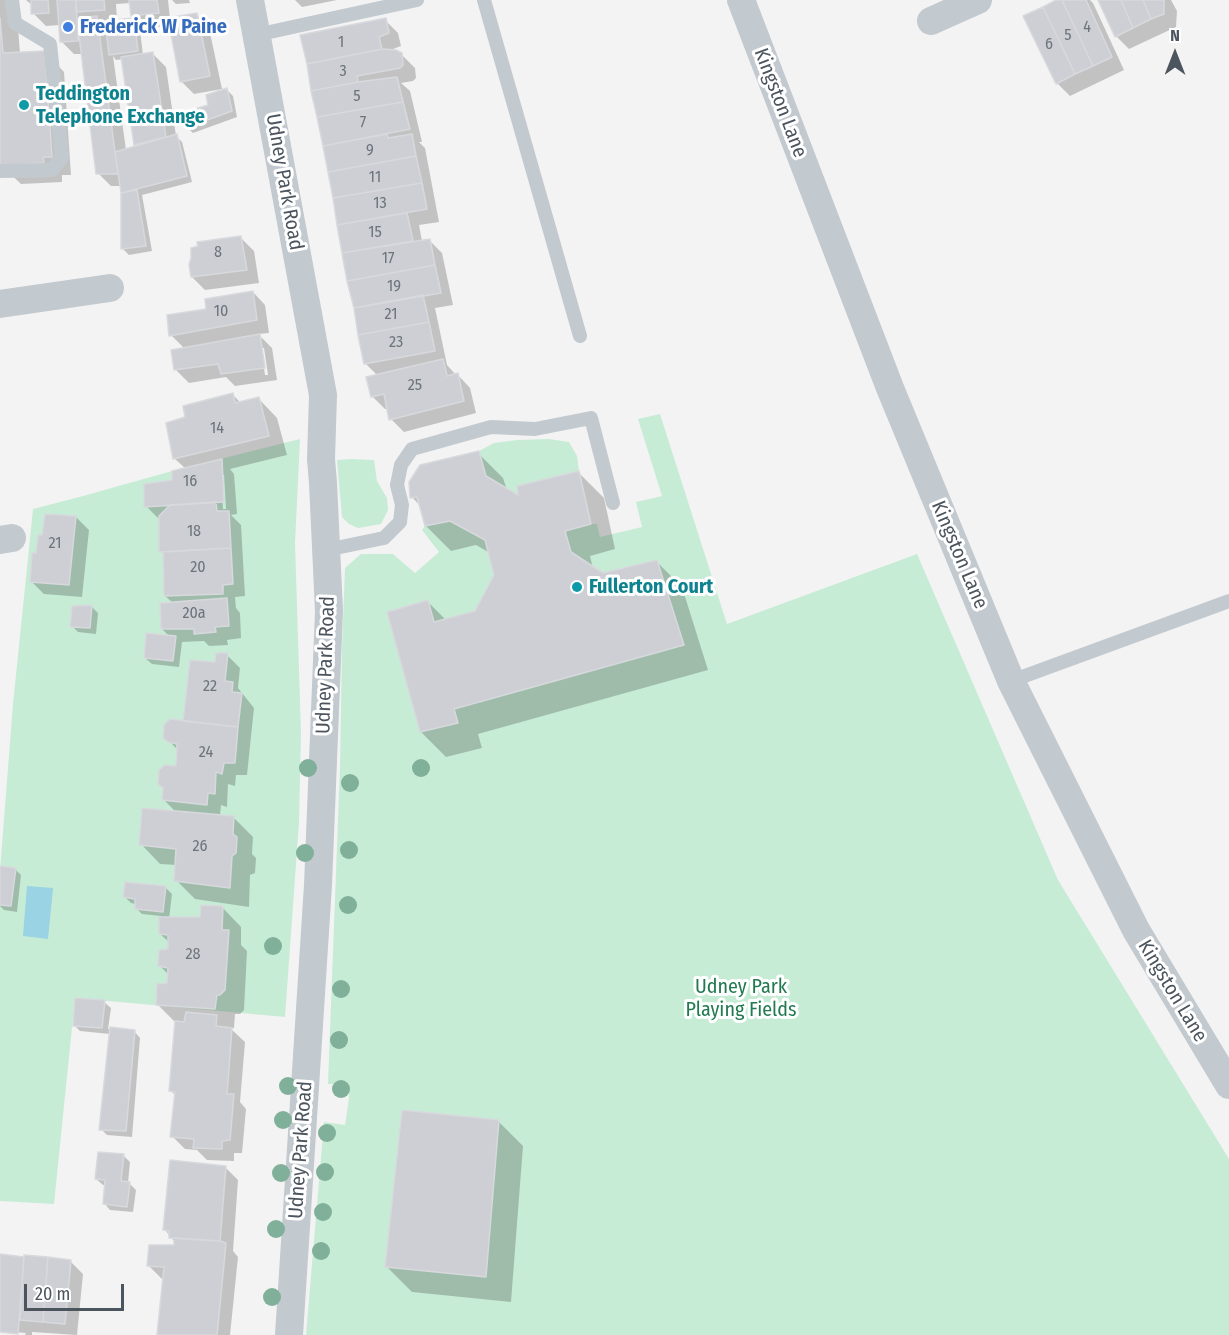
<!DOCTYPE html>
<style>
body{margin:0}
#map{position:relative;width:1229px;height:1335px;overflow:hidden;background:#f4f3f3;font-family:"Fira Sans Condensed",sans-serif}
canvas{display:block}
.north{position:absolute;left:1145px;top:24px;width:60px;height:60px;-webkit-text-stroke:4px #fff;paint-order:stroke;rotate:0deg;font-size:16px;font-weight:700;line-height:24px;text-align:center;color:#4c555e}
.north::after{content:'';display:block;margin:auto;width:21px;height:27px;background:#4c555e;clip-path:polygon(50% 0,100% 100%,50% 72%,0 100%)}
.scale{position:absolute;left:24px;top:1284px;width:100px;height:27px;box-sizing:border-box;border:3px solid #4c555e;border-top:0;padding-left:8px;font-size:18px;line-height:21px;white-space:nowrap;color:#4c555e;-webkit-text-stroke:4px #fff;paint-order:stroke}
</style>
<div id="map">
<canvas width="1229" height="1335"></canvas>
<div class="north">N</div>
<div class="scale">20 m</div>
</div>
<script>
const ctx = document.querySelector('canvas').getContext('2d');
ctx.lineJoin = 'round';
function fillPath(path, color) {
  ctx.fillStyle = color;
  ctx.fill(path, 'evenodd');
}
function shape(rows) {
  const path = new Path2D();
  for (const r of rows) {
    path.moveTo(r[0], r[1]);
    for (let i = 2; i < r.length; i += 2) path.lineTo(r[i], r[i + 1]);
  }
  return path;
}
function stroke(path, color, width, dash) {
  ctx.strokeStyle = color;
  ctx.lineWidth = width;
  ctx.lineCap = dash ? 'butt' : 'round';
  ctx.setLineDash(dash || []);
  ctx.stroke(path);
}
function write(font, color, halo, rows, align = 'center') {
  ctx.font = font + ' "Fira Sans Condensed",sans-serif';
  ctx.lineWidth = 6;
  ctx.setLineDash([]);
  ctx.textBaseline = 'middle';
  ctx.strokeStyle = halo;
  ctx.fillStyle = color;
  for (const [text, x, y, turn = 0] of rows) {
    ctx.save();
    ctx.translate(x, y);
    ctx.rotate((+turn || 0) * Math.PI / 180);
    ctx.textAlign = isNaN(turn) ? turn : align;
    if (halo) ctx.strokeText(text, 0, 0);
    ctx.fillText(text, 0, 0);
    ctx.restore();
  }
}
fillPath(shape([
 [660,414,727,624,917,554,1058,880,1229,1159,1229,1335,306,1335,324,1122,345,1125,349,1098,348,1084,328,1084,340,766,342,647,345,568,361,554,393,554,415,573,439,552,422,530,425,526,450,521,485,540,494,575,475,611,434,622,427,600,387,612,420,732,458,723,454,709,684,645,657,560,603,573,571,552,565,531,591,524,597,524,600,537,642,527,636,502,662,496,638,419],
 [300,439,295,543,301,733,299,822,285,1017,75,998,54,1204,0,1201,0,870,13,704,33,509,83,496,172,471],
 [549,439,569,442,577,456,579,471,517,486,518,495,486,476,479,451,494,443,517,440],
 [352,459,374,460,377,481,387,498,388,510,381,524,358,528,349,524,342,517,337,460]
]), '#c7ecd6');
fillPath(shape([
 [27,886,53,888,48,939,23,936]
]), '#99d3e4');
fillPath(shape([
 [0,0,16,0,20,54,45,52,64,72,71,175,62,175,62,182,21,184,2,166,0,166],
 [26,0,168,0,170,19,197,15,209,28,222,89,194,94,181,81,171,26,146,28,139,22,143,55,153,54,166,67,176,136,182,142,192,182,142,195,152,251,129,255,123,249,122,186,111,186,98,173,83,54,74,54,61,41,60,25,46,26,33,13,33,6],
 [131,3,133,15,137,20,117,21,116,4],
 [113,56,116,60,123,59,135,145,138,147,126,150],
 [172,0,189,0,190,3,176,4],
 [295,0,337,0,302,7],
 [1060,0,1090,0,1093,3,1124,70,1070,96,1057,83],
 [1099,0,1171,0,1177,11,1176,27,1129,49,1116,36],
 [385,20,398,33,401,46,393,49,401,54,415,68,416,78,413,81,401,83,410,91,422,142,419,142,425,148,439,222,419,225,422,241,429,240,442,253,453,305,435,308,447,365,456,375,458,375,470,388,476,413,404,432,391,419,388,409,385,409,372,396,378,376,365,363,302,36],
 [227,90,233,96,237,117,193,133,187,127],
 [241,238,254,251,259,283,205,290,192,277],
 [253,292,265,305,269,333,258,334,272,348,277,380,235,386,226,377,189,383,176,370,185,349,171,335,208,311],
 [261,348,264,348,268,375,265,375],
 [232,394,241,403,258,398,277,418,287,455,230,469,234,474,237,514,231,515,241,525,245,596,235,597,236,608,240,613,241,638,227,640,228,645,209,646,204,641,182,642,179,667,152,664,145,658,170,637,162,629,173,603,165,596,165,555,161,551,160,519,159,519,146,506,186,469,175,459,187,418],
 [221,475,224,475,226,509,223,509],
 [478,453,503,478,507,490,520,497,579,473,604,498,615,549,590,556,593,568,603,575,657,562,682,587,708,670,478,734,482,748,446,757,421,732,427,601,446,620,476,612,496,575,490,553,476,545,451,551,426,526,421,507,412,497],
 [76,517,89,530,82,597,44,594,31,581,38,555],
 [92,607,98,613,96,634,78,632,72,626],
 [227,655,240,668,238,688,254,708,247,775,236,775,235,786,228,784,227,807,221,805,220,816,234,818,253,837,252,854,256,858,255,873,250,875,249,907,195,899,176,880,177,865,160,864,141,844,177,813,163,799,178,768,179,751,165,737,184,722,216,663],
 [15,869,21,875,17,912,4,910,0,906,0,884],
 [166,888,172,894,169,919,201,919,222,907,241,927,241,945,247,951,244,1010,240,1014,235,1014,234,1028,230,1028,245,1042,240,1102,246,1109,242,1153,234,1153,234,1161,207,1160,197,1150,185,1149,172,1136,176,1096,170,1090,176,1023,157,1004,168,984,169,975,160,966,169,950,170,943,160,934,161,916,142,914,136,908,136,904,131,903,125,897],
 [104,1002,111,1008,108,1029,134,1031,140,1038,132,1137,107,1135,101,1129,110,1034,80,1031,74,1025],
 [498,1121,523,1146,511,1302,412,1292,387,1267],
 [124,1156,130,1162,128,1183,130,1184,136,1190,133,1212,110,1210,104,1203,106,1185,103,1185,96,1179],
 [225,1167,238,1180,233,1251,238,1257,230,1335,159,1335,164,1279,162,1279,149,1266,175,1246,175,1242,165,1230],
 [26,1259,70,1261,83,1274,77,1335,32,1332,32,1335,25,1335,26,1333,0,1331,0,1267]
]), '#0003');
const building = shape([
 [31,0,48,0,49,13,31,14,31,0],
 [57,0,76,0,78,41,60,42,57,0],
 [76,0,104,0,105,10,76,12,76,0],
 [129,0,157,0,159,13,131,16,129,0],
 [1056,0,1062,0,1093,66,1075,74,1043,7,1056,0],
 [1062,0,1086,0,1112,57,1093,66,1062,0],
 [1098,0,1121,0,1133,28,1115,37,1098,0],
 [1121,0,1143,0,1151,19,1133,28,1121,0],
 [1143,0,1164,0,1164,14,1151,19,1143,0],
 [1043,7,1075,74,1056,84,1023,16,1043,7],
 [197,13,210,76,180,82,168,18,197,13],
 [97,16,115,152,118,174,96,174,77,19,97,16],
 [0,18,3,53,45,51,52,157,43,157,44,163,0,166,0,18],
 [134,18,138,51,109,55,105,21,134,18],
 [386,18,389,33,379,37,382,49,307,64,300,35,386,18],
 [382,49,396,50,402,53,403,65,400,68,357,76,358,82,311,91,307,64,382,49],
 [153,52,166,137,134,145,121,57,153,52],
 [397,77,403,102,317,117,311,91,358,82,397,77],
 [227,88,232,111,185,128,182,113,208,105,206,95,227,88],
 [403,102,410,129,323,146,317,117,403,102],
 [177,134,187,176,121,193,115,152,177,134],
 [387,134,388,138,412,134,416,156,328,172,323,146,387,134],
 [416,156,422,183,333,198,328,172,416,156],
 [422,183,427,209,337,225,333,198,422,183],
 [137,190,146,246,121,249,121,193,137,190],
 [407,213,413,241,342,253,337,225,407,213],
 [241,236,247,270,191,277,189,265,191,258,191,248,198,246,197,242,241,236],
 [430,239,435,265,347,281,342,253,430,239],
 [435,265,441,293,354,308,347,281,435,265],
 [253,291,257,320,169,336,167,315,206,309,205,299,253,291],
 [423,295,429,322,358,335,354,308,423,295],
 [429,322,435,351,364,364,358,335,429,322],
 [260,334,265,368,221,374,218,364,174,370,171,350,260,334],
 [443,359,447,376,458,373,464,401,389,420,384,394,371,397,366,377,443,359],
 [233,393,235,403,259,397,269,436,173,459,166,423,185,417,183,406,233,393],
 [479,451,486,476,518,495,517,486,579,471,591,524,565,531,571,552,603,573,657,560,684,645,454,709,458,723,420,732,387,612,428,600,434,622,475,611,494,575,485,540,450,521,425,526,417,497,410,498,409,482,420,465,479,451],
 [222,459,224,502,144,507,144,484,172,480,172,471,222,459],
 [216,502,217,511,229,511,231,548,159,552,159,516,170,505,216,502],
 [45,514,76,516,69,585,30,582,32,553,36,553,38,535,42,535,45,514],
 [231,548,233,584,223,585,223,594,164,596,163,552,231,548],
 [227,598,229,626,215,627,216,632,194,634,194,629,161,629,160,603,227,598],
 [92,605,90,628,70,627,72,606,92,605],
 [146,633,176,636,173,661,144,658,146,633],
 [216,653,228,653,225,681,233,682,232,692,242,693,238,727,183,721,190,660,215,662,216,653],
 [170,719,238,727,235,763,224,763,222,774,216,772,215,794,208,793,207,805,162,800,163,788,158,784,159,770,165,765,176,766,177,744,168,742,163,738,164,725,170,719],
 [142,808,234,816,233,834,237,837,236,853,232,856,230,888,174,881,176,849,139,845,142,808],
 [0,866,16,868,11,906,0,905,0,866],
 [125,882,166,886,163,912,135,909,135,899,123,897,125,882],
 [201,905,223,906,222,930,229,930,225,990,220,995,217,995,215,1009,156,1005,157,984,167,983,168,968,158,966,159,950,168,949,168,935,159,934,159,917,200,917,201,905],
 [75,998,105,1000,102,1028,73,1026,75,998],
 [186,1012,217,1015,216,1026,232,1028,227,1094,234,1094,230,1140,222,1141,222,1149,193,1148,194,1139,170,1137,175,1092,169,1091,175,1021,184,1022,186,1012],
 [110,1027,135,1030,126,1131,99,1130,110,1027],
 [402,1110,499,1120,486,1277,385,1267,402,1110],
 [98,1152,124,1154,121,1181,130,1182,127,1207,103,1204,105,1180,95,1179,98,1152],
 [170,1160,226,1166,220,1241,169,1238,169,1231,163,1230,170,1160],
 [174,1238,220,1241,226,1243,217,1335,157,1335,164,1267,147,1266,149,1245,174,1245,174,1238],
 [0,1254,24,1257,18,1334,0,1332,0,1254],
 [24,1255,48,1257,43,1322,20,1320,24,1255],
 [48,1257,71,1260,65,1324,43,1322,48,1257]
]);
fillPath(building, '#cdcfd4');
stroke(building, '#d7d9dd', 1.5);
stroke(shape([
 [484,0,580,336],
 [256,35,417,0],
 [0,171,52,170,62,157,50,44,15,23,12,0],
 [326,550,384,538,400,522,402,505,397,485,401,465,412,449,491,427,535,429,591,418,613,503],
 [1011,681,1229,601]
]), '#c2c9cf', 14);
stroke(shape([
 [250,0,323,395,321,459,323,483,329,611,318,885,289,1335],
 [741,0,890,388,1011,681,1136,930,1229,1085],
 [931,21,978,0],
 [0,304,110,288],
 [0,540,12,538]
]), '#c2c9cf', 28);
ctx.fillStyle = '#80b099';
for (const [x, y] of [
 [308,768],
 [421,768],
 [350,783],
 [349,850],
 [305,853],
 [348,905],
 [273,946],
 [341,989],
 [339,1040],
 [288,1086],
 [341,1089],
 [283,1120],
 [327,1133],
 [325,1172],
 [281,1173],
 [323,1212],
 [276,1229],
 [321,1251],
 [272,1297]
]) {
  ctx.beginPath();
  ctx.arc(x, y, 9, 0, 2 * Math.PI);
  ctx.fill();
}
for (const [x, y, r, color] of [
 [68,27,6,"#3f7fe0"],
 [24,105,6,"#0f9aa8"],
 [577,587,6,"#0f9aa8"]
]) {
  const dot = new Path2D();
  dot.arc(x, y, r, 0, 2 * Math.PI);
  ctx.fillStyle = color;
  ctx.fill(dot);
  stroke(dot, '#fff', 2);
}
write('16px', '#6c747c', null, [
 ["4",1087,28],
 ["5",1068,36],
 ["1",341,43],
 ["6",1049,45],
 ["3",343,72],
 ["5",357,97],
 ["7",363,123],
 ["9",370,151],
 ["11",375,178],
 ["13",380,204],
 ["15",375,233],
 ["8",218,253],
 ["17",388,259],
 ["19",394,287],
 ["10",221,312],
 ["21",391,315],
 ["23",396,343],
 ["25",415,386],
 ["14",217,429],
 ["16",190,482],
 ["18",194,532],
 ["21",55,544],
 ["20",198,568],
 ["20a",194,614],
 ["22",210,687],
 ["24",206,753],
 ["26",200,847],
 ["28",193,955]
]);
write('bold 20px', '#366cbe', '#fff', [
 ["Frederick W Paine",80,27]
], 'left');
write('bold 20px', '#0d838f', '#fff', [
 ["Teddington",36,94],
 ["Telephone Exchange",36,117],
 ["Fullerton Court",589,587]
], 'left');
write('20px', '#4c555e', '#fff', [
 ["Kingston Lane",780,103,69],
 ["Udney Park Road",284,182,80],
 ["Kingston Lane",959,555,67],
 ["Udney Park Road",326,665,-88],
 ["Kingston Lane",1172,991,59],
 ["Udney Park Road",301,1150,-86]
]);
write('20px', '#227a50', '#fff', [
 ["Udney Park",741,987],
 ["Playing Fields",741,1010]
]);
</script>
